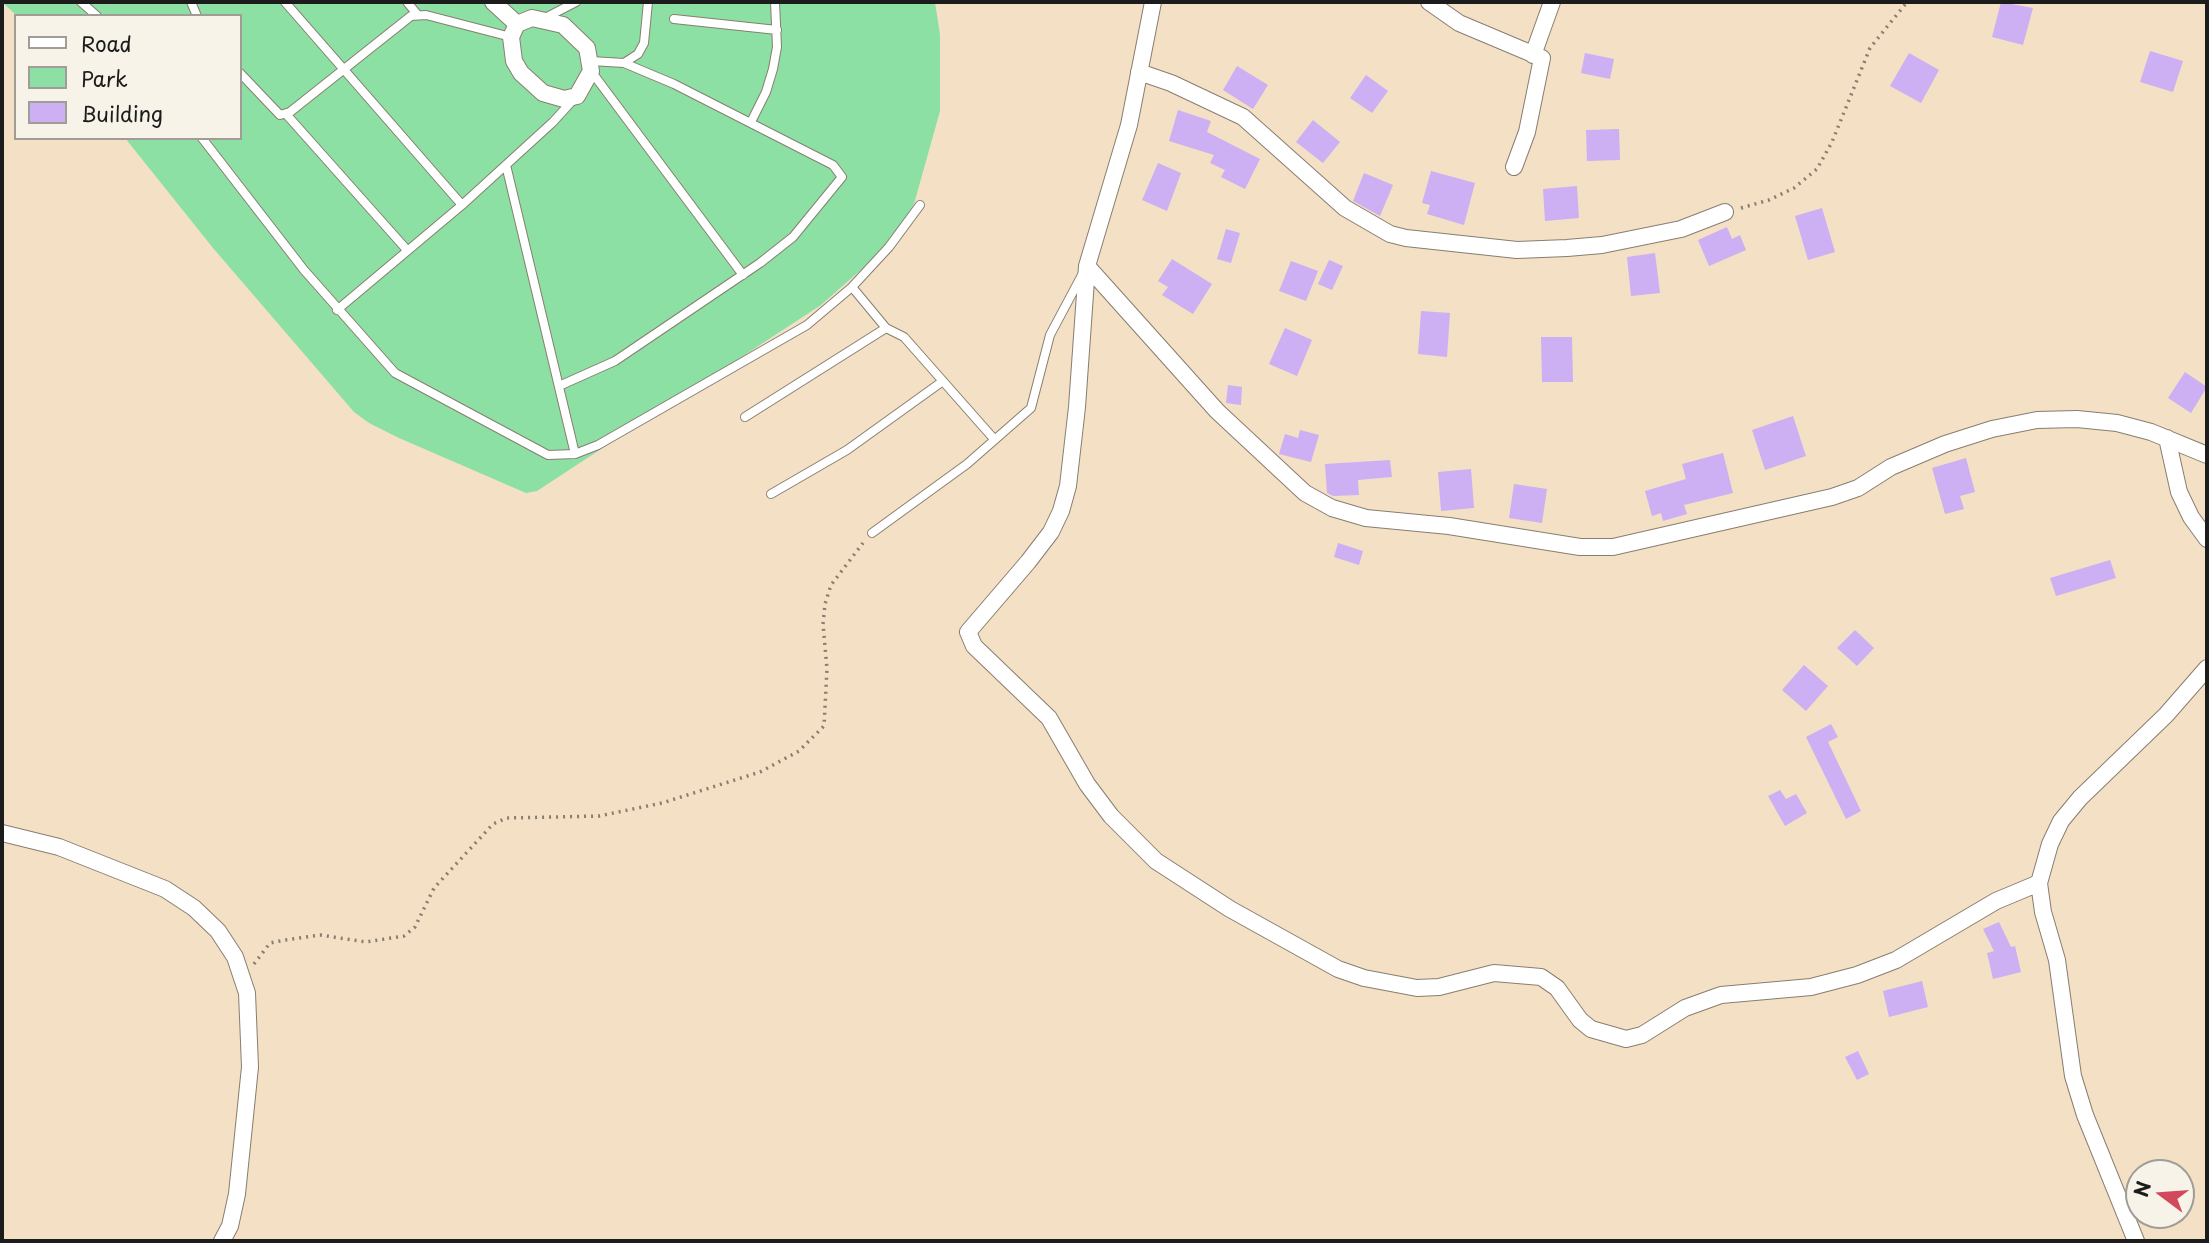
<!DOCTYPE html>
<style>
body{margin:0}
#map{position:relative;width:2209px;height:1243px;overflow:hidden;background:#f3e0c5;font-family:"Playpen Sans",sans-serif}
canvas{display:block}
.frame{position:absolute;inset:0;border:4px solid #1c1c1c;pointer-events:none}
.legend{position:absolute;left:14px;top:14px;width:228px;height:126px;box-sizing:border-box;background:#f7f3e8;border:2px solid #9f9d96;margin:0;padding:9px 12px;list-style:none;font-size:21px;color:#1c1c1c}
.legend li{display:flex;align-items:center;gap:14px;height:35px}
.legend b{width:35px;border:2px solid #9f9d96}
.north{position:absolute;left:2125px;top:1159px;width:70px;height:70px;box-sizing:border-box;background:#f7f3e8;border:2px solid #9f9d96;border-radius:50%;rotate:286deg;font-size:19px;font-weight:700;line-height:28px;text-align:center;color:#1c1c1c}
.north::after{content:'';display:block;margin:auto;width:24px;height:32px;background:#d1495b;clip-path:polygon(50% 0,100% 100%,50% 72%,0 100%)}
</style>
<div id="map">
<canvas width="2209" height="1243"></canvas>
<div class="frame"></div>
<ul class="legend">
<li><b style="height:9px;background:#fff"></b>Road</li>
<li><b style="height:19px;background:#8ce0a3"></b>Park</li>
<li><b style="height:19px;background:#cdaff3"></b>Building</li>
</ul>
<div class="north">N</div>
</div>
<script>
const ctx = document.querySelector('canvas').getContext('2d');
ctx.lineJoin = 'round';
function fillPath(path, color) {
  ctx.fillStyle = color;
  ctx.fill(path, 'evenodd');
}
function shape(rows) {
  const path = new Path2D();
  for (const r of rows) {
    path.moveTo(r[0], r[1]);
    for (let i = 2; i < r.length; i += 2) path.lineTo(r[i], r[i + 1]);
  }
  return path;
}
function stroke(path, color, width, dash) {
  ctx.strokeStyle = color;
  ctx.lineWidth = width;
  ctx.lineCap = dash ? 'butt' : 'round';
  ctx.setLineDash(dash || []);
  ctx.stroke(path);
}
fillPath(shape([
 [2,2,935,2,940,35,940,111,914,204,897,231,863,268,821,305,537,491,526,493,399,438,369,423,354,412,213,248,125,138,240,138,240,16,17,16]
]), '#8ce0a3');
fillPath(shape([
 [2001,2,2033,8,2023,45,1992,37],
 [2150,51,2183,61,2173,92,2140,82],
 [1585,53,1614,59,1610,79,1581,73],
 [1909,53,1939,70,1921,103,1890,86],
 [1237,66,1268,85,1253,109,1223,90],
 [1366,75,1388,91,1372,113,1350,98],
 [1178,110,1211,121,1207,132,1260,159,1245,189,1221,177,1225,170,1210,163,1214,155,1169,141],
 [1313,120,1340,142,1323,163,1296,142],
 [1619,129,1620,160,1587,161,1586,130],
 [1158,163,1181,173,1167,211,1142,200],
 [1431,171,1475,183,1464,225,1427,214,1430,205,1422,203],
 [1364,173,1393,185,1380,216,1353,201],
 [1577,186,1579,218,1545,221,1543,189],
 [1822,208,1835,252,1808,260,1795,216],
 [1727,227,1732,239,1740,235,1746,250,1709,266,1698,240],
 [1226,229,1240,233,1231,263,1217,259],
 [1655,253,1660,293,1631,296,1627,257],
 [1172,259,1212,284,1193,314,1162,295,1168,287,1158,281],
 [1329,260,1343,266,1332,290,1318,284],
 [1291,261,1318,271,1306,301,1279,291],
 [1421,311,1450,313,1447,357,1418,354],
 [1285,328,1312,340,1297,376,1269,364],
 [1541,337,1572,337,1573,382,1542,382],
 [2185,372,2207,387,2191,413,2168,398],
 [1228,385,1242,387,1241,405,1226,403],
 [1793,416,1806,456,1765,470,1752,430],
 [1300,430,1319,435,1311,462,1279,454,1285,434,1298,438],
 [1723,453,1733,493,1684,505,1687,514,1663,521,1661,513,1652,516,1645,491,1686,479,1682,464],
 [1966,458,1975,492,1960,496,1964,509,1945,514,1932,468],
 [1390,460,1392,477,1358,480,1359,495,1333,496,1327,493,1325,464],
 [1471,469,1474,508,1441,511,1438,472],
 [1514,484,1547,489,1542,523,1509,518],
 [1338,543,1363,551,1359,565,1334,557],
 [2110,560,2116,578,2056,596,2050,578],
 [1855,630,1874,648,1857,666,1837,648],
 [1804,665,1828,686,1806,711,1782,690],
 [1831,724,1838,737,1828,742,1861,811,1846,819,1806,737],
 [1780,790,1786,799,1796,794,1807,813,1785,826,1768,796],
 [1999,922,2011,947,2015,946,2021,972,1993,979,1987,953,1994,951,1983,929],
 [1922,981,1928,1007,1889,1017,1883,991],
 [1858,1051,1869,1074,1857,1080,1845,1057]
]), '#cdaff3');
const service = shape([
 [81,2,97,16],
 [191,2,197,16],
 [285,2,462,205],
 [407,2,417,14],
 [545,18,576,2],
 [674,19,777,30],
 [591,61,624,63],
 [591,71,743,275],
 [240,73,280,115,290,112,411,16,426,15,511,37],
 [286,114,407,250],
 [751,122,766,92,773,69,777,47,775,2],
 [202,138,304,270,395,373,548,455,575,454,506,165],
 [337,310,462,205,553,122,573,100],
 [886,328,904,337,994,439],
 [559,386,615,361,760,263,793,237,842,177,833,165,674,84,624,63,638,54,644,43,648,2],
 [745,417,886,328,852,287],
 [575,454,598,445,807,325,852,287,889,247,920,205],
 [771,494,847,450,943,381],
 [872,533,967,464,1031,408,1050,335,1082,275]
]);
const minor = shape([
 [493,2,517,24],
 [1153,2,1129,125,1087,266,1077,407,1068,486,1061,511,1051,532,1028,562,968,632,974,646,1049,718,1087,784,1111,816,1156,861,1230,909,1338,969,1364,978,1417,988,1439,987,1494,973,1541,977,1557,988,1580,1020,1591,1029,1626,1039,1642,1035,1685,1008,1721,995,1811,987,1857,975,1896,960,1996,901,2039,883],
 [1429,2,1459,23,1542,58,1527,132,1514,167],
 [532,18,563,25,587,48,591,71,577,96,564,99,543,93,521,73,514,61,511,37,517,24,532,18],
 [1533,55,1552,2],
 [1139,72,1171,83,1243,117,1345,208,1390,234,1406,238,1517,250,1567,248,1602,245,1681,229,1725,212],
 [1087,266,1217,411,1305,493,1332,508,1366,518,1449,526,1580,547,1613,547,1832,497,1858,488,1891,467,1945,444,1992,429,2037,420,2077,419,2117,423,2151,432,2207,455],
 [2167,438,2179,492,2191,517,2207,539],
 [2,833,59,847,165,889,194,908,218,931,235,957,247,993,250,1067,237,1194,230,1226,222,1241],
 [2136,1241,2085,1115,2073,1076,2057,960,2043,912,2039,883,2050,844,2061,821,2080,798,2166,715,2207,668]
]);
stroke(service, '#887e70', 10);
stroke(minor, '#887e70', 18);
stroke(shape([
 [1741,208,1769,200,1794,188,1817,169,1832,142,1870,48,1907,2],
 [254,964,270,943,285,940,320,935,366,942,404,936,415,927,434,888,493,824,507,818,599,816,662,803,760,772,799,751,824,726,827,669,823,624,825,604,831,585,863,543]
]), '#887e70', 3.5, [2, 5]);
stroke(service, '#fff', 8);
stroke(minor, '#fff', 16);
</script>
